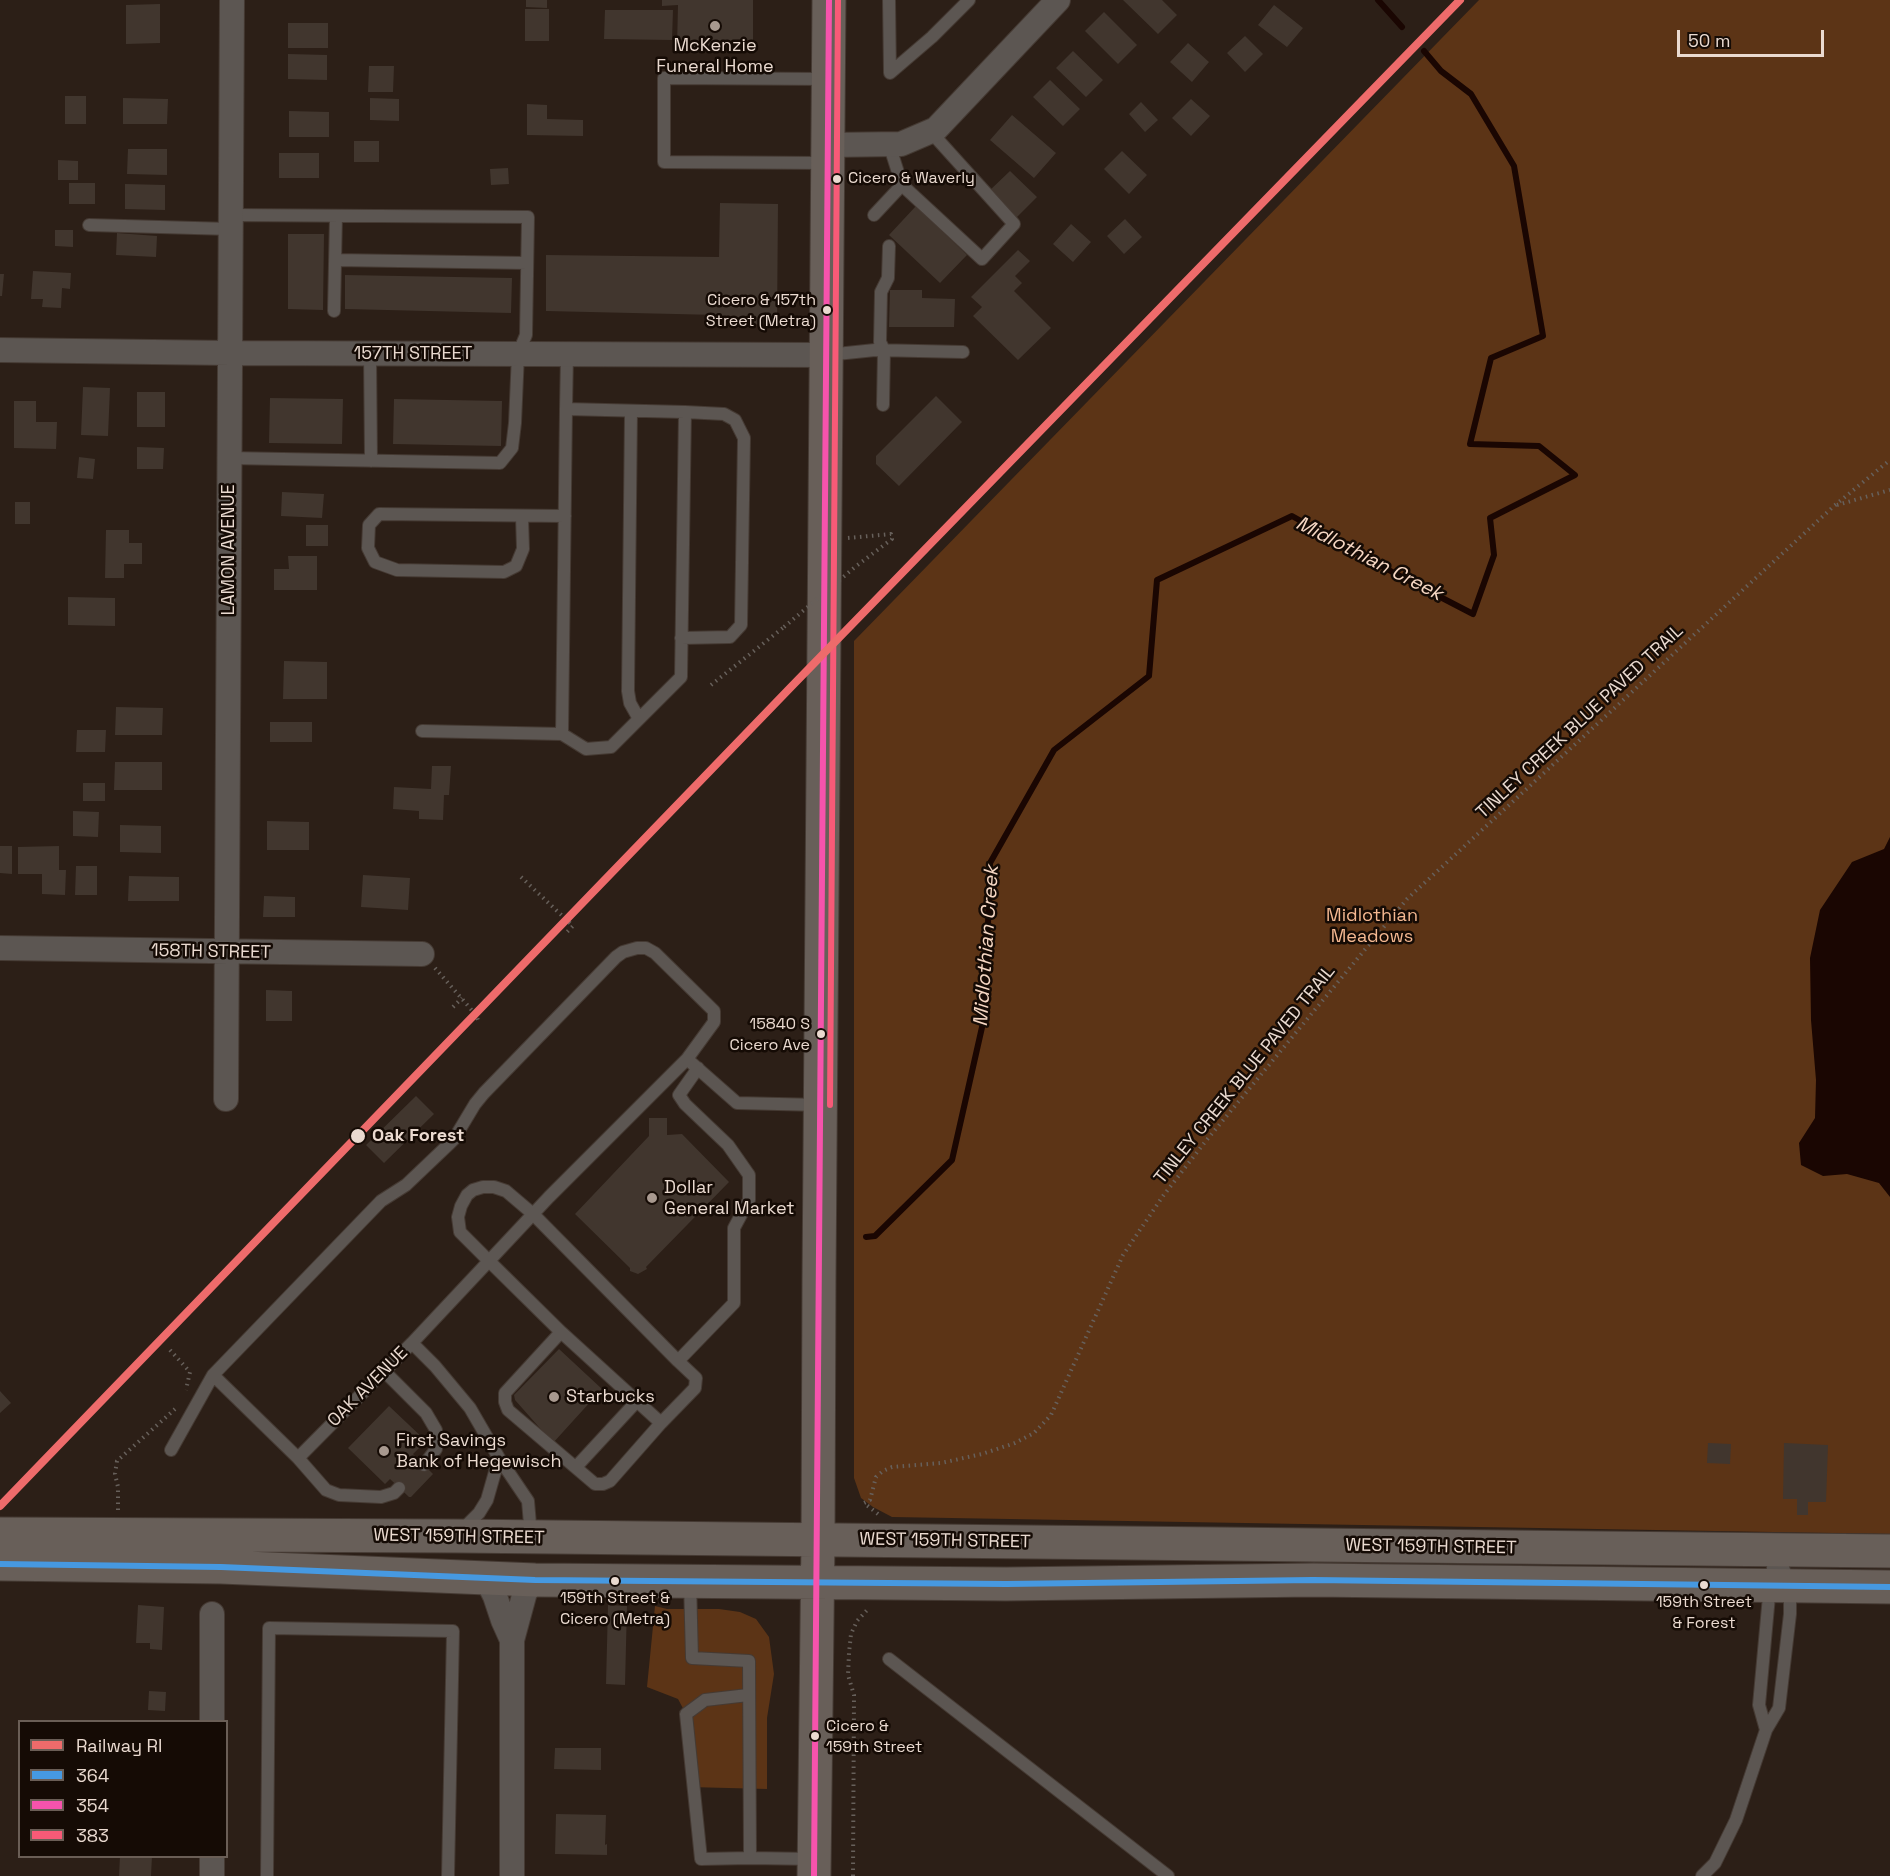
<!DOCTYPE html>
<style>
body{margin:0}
#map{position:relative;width:1890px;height:1876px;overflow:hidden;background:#2c1f17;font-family:"Space Grotesk",sans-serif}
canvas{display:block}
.legend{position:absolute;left:18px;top:1720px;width:210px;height:138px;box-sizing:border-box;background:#150b05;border:2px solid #6a5e56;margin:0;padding:8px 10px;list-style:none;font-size:18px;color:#eadad0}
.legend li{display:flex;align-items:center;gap:12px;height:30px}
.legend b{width:30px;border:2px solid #6a5e56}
.scale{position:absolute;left:1677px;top:30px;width:147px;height:27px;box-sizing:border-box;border:3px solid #eadad0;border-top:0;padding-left:8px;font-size:18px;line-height:21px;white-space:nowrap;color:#eadad0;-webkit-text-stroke:4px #150b05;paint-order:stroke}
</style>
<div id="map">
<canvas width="1890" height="1876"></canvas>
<ul class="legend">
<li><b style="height:8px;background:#ee6b6b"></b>Railway RI</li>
<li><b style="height:8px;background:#4699e1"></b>364</li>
<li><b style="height:8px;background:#f653ac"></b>354</li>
<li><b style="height:8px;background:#f75a77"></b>383</li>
</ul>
<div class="scale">50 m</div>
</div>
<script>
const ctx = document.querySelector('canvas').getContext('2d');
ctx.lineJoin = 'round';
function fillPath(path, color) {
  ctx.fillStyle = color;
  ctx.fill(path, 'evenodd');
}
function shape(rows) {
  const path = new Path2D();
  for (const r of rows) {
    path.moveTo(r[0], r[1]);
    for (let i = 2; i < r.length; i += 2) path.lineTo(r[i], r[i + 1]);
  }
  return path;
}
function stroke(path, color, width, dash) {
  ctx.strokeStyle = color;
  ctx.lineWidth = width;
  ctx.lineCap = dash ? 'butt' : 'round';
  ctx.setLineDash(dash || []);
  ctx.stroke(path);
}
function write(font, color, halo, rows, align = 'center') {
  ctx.font = font + ' "Space Grotesk",sans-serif';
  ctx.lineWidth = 5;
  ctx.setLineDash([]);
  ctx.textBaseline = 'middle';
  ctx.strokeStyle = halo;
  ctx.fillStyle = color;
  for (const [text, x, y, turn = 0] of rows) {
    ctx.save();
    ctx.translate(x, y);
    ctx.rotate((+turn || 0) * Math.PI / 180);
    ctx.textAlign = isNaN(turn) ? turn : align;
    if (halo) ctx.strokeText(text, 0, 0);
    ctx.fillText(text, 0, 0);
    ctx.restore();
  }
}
fillPath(shape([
 [1479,0,1890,0,1890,1534,892,1517,873,1507,861,1498,854,1478,854,641],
 [655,1606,667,1609,719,1609,740,1612,756,1619,769,1637,774,1674,767,1718,767,1789,689,1787,686,1714,678,1699,647,1687]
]), '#5c3416');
fillPath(shape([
 [1890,837,1890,1197,1879,1183,1847,1174,1823,1176,1801,1165,1799,1143,1815,1118,1816,1080,1811,1020,1810,958,1820,910,1852,862,1884,849]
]), '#1a0602');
stroke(shape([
 [1378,0,1402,27],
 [866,1237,875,1236,952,1160,985,1014,990,863,1054,750,1149,676,1157,580,1292,516,1396,574,1473,614,1494,555,1490,518,1575,475,1539,446,1470,444,1491,358,1543,336,1514,166,1471,94,1441,71,1424,51]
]), '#1a0602', 6);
fillPath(shape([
 [526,0,547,0,547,8,526,7],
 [662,0,753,0,753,48,677,47,678,5,662,6],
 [1123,0,1162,0,1177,15,1158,34],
 [160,4,160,43,126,44,126,5],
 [1274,5,1303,28,1287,47,1258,25],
 [525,9,549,9,549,41,525,41],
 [605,10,673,10,672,40,604,39],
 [1104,12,1137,45,1118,64,1085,31],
 [288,23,328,23,328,48,288,48],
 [1245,36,1263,54,1245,72,1227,53],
 [1188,43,1209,62,1192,82,1170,62],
 [1073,51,1103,80,1086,97,1056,68],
 [288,54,327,55,327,80,288,79],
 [369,66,394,66,393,92,368,92],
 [1050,80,1080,109,1063,126,1033,97],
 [65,96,86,96,86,124,65,124],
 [123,98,168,99,167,124,123,124],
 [370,98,399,99,399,121,370,120],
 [1191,99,1210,116,1191,136,1172,118],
 [1141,102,1158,120,1145,132,1129,114],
 [527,104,547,105,547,119,583,120,583,136,527,135],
 [289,111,329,112,329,137,289,137],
 [1012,115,1056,153,1034,178,990,140],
 [354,141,379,141,379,162,354,162],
 [128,149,167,149,167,175,127,174],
 [1122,151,1147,175,1129,194,1104,169],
 [279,153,319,153,319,178,279,178],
 [58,160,78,161,78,180,58,180],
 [508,168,509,184,491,185,490,169],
 [1010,171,1037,197,1015,219,988,192],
 [69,183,95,183,95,204,69,204],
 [125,184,165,185,165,210,125,209],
 [720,203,778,204,777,325,718,323,718,315,546,311,546,255,719,257],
 [916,206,967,255,940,283,889,235],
 [1125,219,1142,237,1124,254,1107,236],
 [1071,224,1091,242,1073,262,1053,244],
 [55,230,73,230,73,247,55,246],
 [117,233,157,236,156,257,116,255],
 [288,234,324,234,323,310,288,309],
 [1018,250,1030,261,1015,276,1022,283,1014,291,1051,328,1018,360,973,316,982,307,971,297],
 [33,271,71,273,70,289,62,288,61,308,42,307,43,299,31,299],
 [0,274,4,274,2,296,0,296],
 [345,275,512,278,511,313,345,309],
 [890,290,922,290,922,298,955,299,954,327,889,327],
 [83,387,110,388,108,436,81,435],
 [137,392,165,392,165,427,137,427],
 [936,396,962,422,899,486,876,464,876,456],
 [270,398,343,399,342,444,269,443],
 [394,399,502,401,501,446,393,444],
 [14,401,36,401,36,422,57,422,56,449,14,448],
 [137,447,164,448,163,469,137,469],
 [79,457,95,459,93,479,77,478],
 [282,492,324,494,322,518,281,516],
 [15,502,30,502,30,524,15,524],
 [306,525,328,525,328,546,306,546],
 [106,530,129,530,129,543,142,543,142,564,124,564,124,578,105,578],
 [288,556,317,556,317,590,274,590,274,569,289,569],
 [68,597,115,598,115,626,68,625],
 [284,661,327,662,327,699,283,699],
 [116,707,163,708,162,735,115,735],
 [270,722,312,722,312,742,270,742],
 [77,730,106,730,105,752,76,752],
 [115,762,162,762,162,790,114,790],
 [432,766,451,766,449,795,444,795,443,820,419,819,419,811,393,809,394,787,431,789],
 [83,783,105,783,105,801,83,801],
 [73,811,99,812,98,837,73,836],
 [267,821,309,822,309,850,267,850],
 [120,825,161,826,161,853,120,852],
 [0,846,12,846,12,874,0,873],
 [59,846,59,870,66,870,65,895,42,894,42,874,18,874,18,847],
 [76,866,97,866,97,895,75,895],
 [363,875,410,878,408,910,361,907],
 [129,876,179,877,179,901,128,901],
 [264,896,295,897,295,917,263,917],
 [266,990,292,991,292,1021,266,1021],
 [416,1096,434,1114,384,1163,366,1145],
 [649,1118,667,1118,667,1135,682,1134,729,1182,646,1267,647,1269,638,1274,630,1271,630,1268,575,1214,649,1136],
 [559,1349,602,1389,553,1443,515,1400,514,1395],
 [0,1391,11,1403,0,1413],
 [389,1406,426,1441,413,1454,433,1474,411,1497,409,1497,390,1479,385,1484,348,1448],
 [1708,1443,1731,1444,1730,1464,1707,1463],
 [1784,1443,1828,1445,1826,1502,1808,1502,1808,1515,1797,1515,1797,1499,1783,1499],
 [138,1605,164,1607,162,1650,150,1649,150,1643,136,1643],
 [608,1605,627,1606,625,1685,606,1684],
 [149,1691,166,1692,165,1711,148,1710],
 [555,1748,601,1748,601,1770,554,1769],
 [556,1814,606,1815,605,1845,607,1844,607,1855,555,1854],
 [120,1856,152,1856,151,1876,119,1876]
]), '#41362e');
const lane = shape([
 [889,0,890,73,932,37,969,0],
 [889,144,902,185],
 [826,163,664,162,664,78,828,79],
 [874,215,902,185,982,259,1014,224,930,131],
 [89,225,230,229],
 [335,260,527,263],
 [334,311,336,216],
 [370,354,371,461],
 [827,355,875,350,963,352],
 [883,405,884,350,880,342,881,292,888,278,889,246],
 [566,409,685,412,681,677,611,747,586,749,562,734,566,409,567,355],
 [631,411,628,691,630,703,639,719],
 [229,458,500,463,512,448,515,423,518,354,526,335,528,217,230,215],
 [522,517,523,549,516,566,504,572,397,570,375,562,368,548,369,525,379,514,565,516],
 [681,638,730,637,741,625,744,438,735,420,724,414,685,412],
 [422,731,562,734],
 [561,1332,505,1393,505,1402,508,1410,595,1484,603,1484,610,1481,661,1423],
 [412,1343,549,1197,687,1059,737,1103,819,1105],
 [678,1361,696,1378,695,1388,661,1423,561,1332,489,1261,460,1232,458,1217,461,1206,467,1195,473,1190,483,1187,494,1187,506,1191,533,1214,678,1361,734,1303,734,1228,749,1200,749,1175,728,1145,685,1104,679,1095,698,1068],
 [384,1371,426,1413,436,1430,436,1449,424,1465],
 [213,1375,298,1458,326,1490,339,1495,381,1497,394,1493,399,1488],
 [171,1450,213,1375,381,1201,406,1185,448,1145,454,1139,475,1104,484,1093,616,957,623,952,637,948,646,948,655,953,714,1011,714,1022,687,1059],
 [298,1458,412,1343,435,1366,470,1408,499,1458,528,1501,531,1536],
 [576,1467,637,1401],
 [462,1530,479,1513,487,1500,499,1458],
 [690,1582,692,1658,749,1661,750,1858,813,1859],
 [889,1659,1168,1876],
 [748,1695,705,1700,686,1714,701,1859,750,1858],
 [1766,1730,1759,1705,1770,1585,1776,1550],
 [267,1876,269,1628,453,1631,448,1876],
 [1702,1876,1715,1863,1736,1820,1766,1730,1779,1708,1790,1614,1790,1585,1777,1553]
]);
const street = shape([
 [828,145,901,144,936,129,1058,0],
 [0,350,230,353,826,355],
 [0,948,422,954],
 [226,1099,232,0],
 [486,1578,495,1596,503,1620,512,1640],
 [212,1722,212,1614],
 [212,1876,212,1856],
 [512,1876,512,1640,525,1592,535,1580]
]);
const primary = shape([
 [0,1534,456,1536,1890,1551],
 [0,1564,221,1567,535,1580,1006,1584,1313,1580,1890,1587],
 [814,1876,818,1540,819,1280,829,0]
]);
stroke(lane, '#453a33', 14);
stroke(street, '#453a33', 26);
stroke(primary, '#453a33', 35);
stroke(shape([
 [1837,505,1890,490],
 [848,538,891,534,892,539,855,567],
 [711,685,784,627],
 [521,877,573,926,567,932],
 [435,968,476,1015,478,1020],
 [453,1007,462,998],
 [170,1350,190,1372,186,1390],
 [118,1510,118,1487,115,1474,117,1461,175,1409],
 [878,1514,864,1503,870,1500,876,1477,883,1471,892,1467,941,1463,982,1454,1015,1443,1034,1433,1051,1415,1123,1255,1163,1196,1205,1142,1407,899,1834,506,1890,460],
 [853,1876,854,1695,848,1675,849,1653,851,1634,857,1621,868,1609]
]), '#67605b', 4, [1.5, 4.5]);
stroke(lane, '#5c5652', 12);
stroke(street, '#5c5652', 24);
stroke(primary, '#685f59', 33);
stroke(shape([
 [784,627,855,567]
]), '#67605b', 4, [1.5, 4.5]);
stroke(shape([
 [0,1564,221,1567,535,1580,1006,1584,1313,1580,1890,1587]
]), '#4699e1', 6);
stroke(shape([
 [814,1876,829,0]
]), '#f653ac', 6);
stroke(shape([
 [830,1105,838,0]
]), '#f75a77', 6);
stroke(shape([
 [0,1506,791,687,1460,0]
]), '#ee6b6b', 8);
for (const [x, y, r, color] of [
 [715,26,6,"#a8998f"],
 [837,179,5,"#eadad0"],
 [827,310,5,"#eadad0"],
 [821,1034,5,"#eadad0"],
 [358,1136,8,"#eadad0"],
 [652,1198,6,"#a8998f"],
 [554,1397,6,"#a8998f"],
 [384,1451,6,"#a8998f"],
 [615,1581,5,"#eadad0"],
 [1704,1585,5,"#eadad0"],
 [815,1736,5,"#eadad0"]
]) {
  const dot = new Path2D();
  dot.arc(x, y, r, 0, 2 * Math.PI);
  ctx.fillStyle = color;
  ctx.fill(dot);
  stroke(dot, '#150b05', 2);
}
write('16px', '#eadad0', '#150b05', [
 ["Cicero & Waverly",848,179],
 ["Cicero & 157th",816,301,"right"],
 ["Street (Metra)",816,322,"right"],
 ["15840 S",810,1025,"right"],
 ["Cicero Ave",810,1046,"right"],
 ["159th Street &",615,1599,"center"],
 ["Cicero (Metra)",615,1620,"center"],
 ["159th Street",1704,1603,"center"],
 ["& Forest",1704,1624,"center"],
 ["Cicero &",826,1727],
 ["159th Street",826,1748]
], 'left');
write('18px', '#eadad0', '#150b05', [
 ["McKenzie",715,46,"center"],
 ["Funeral Home",715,67,"center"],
 ["Dollar",664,1188],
 ["General Market",664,1209],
 ["Starbucks",566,1397],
 ["First Savings",396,1441],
 ["Bank of Hegewisch",396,1462]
], 'left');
write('18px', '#eadad0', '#150b05', [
 ["157TH STREET",413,354],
 ["LAMON AVENUE",229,550,-90],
 ["TINLEY CREEK BLUE PAVED TRAIL",1580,722,-43],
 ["158TH STREET",211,952,1],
 ["TINLEY CREEK BLUE PAVED TRAIL",1245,1075,-51],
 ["OAK AVENUE",368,1387,-45],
 ["WEST 159TH STREET",459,1537,1],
 ["WEST 159TH STREET",945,1541,1],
 ["WEST 159TH STREET",1431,1547,1]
]);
write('18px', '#f5b891', '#150b05', [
 ["Midlothian",1372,916],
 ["Meadows",1372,937]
]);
write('bold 18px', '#eadad0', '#150b05', [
 ["Oak Forest",372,1136]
], 'left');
write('italic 20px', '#f7d8c4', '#150b05', [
 ["Midlothian Creek",1369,559,27],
 ["Midlothian Creek",987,946,-86]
]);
</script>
